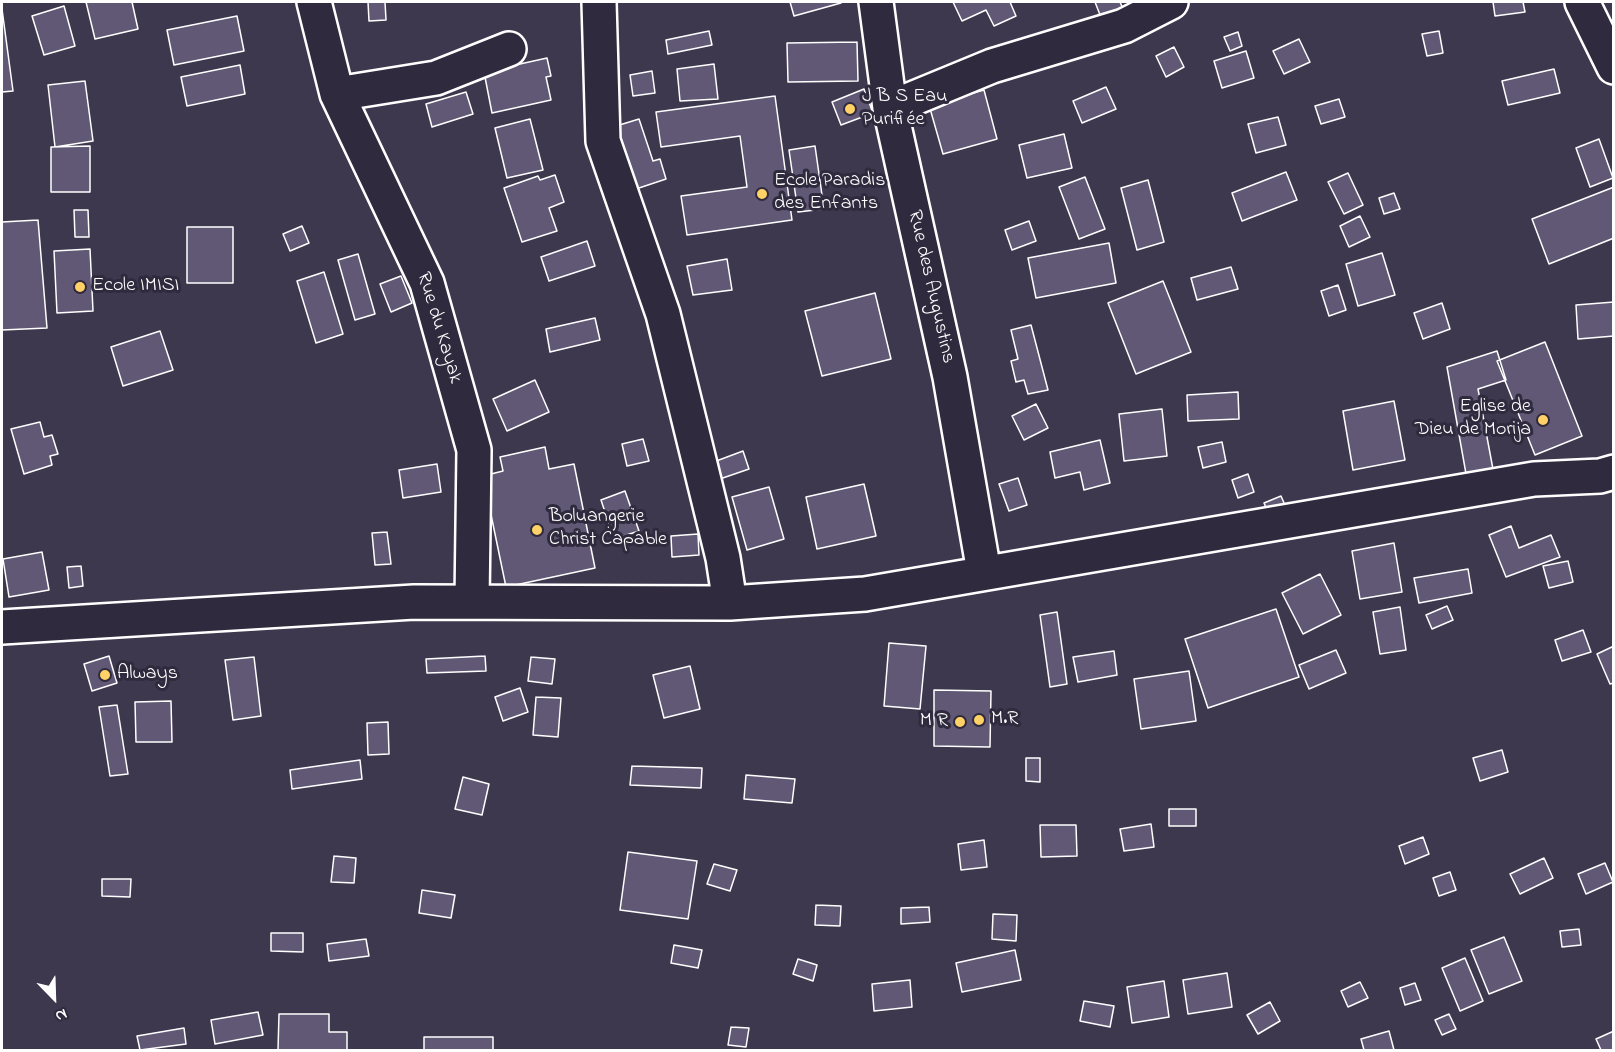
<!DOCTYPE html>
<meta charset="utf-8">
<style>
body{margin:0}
#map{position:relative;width:1615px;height:1052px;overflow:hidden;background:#3e384e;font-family:"Indie Flower",sans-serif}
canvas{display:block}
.frame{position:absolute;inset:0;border:3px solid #fff;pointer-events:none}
.north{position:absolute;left:24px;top:968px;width:60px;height:60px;-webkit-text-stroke:4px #2f2a3d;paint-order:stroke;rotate:157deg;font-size:16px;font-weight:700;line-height:24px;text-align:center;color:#fff}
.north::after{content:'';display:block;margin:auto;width:21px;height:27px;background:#fff;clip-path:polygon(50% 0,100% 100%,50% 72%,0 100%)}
</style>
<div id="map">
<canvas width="1615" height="1052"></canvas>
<div class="frame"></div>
<div class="north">N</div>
</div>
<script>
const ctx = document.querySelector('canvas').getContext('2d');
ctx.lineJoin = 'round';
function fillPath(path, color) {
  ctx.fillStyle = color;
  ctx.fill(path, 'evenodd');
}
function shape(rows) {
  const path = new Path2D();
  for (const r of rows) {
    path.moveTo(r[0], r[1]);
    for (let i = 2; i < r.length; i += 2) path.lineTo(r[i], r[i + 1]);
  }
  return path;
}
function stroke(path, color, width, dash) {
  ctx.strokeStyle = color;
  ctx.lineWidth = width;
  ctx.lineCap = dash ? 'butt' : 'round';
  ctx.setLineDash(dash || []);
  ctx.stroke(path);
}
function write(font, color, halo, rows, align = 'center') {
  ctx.font = font + ' "Indie Flower",sans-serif';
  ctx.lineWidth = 6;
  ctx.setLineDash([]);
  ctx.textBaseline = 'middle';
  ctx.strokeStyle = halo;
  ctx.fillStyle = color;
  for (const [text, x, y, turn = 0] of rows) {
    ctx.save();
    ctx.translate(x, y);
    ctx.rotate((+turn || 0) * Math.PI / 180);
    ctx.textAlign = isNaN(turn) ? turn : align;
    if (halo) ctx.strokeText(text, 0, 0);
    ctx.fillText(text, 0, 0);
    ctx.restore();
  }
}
const building = shape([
 [86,2,132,2,138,29,95,39,86,2],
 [368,2,385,2,386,20,369,21,368,2],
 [790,2,841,2,841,3,794,16,790,2],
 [953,2,1010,2,1016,16,994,26,986,10,962,21,953,2],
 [1095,2,1120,2,1124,11,1102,20,1095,2],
 [1493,2,1523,2,1525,12,1495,16,1493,2],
 [64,6,75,46,44,55,32,16,64,6],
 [2,9,13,91,2,92,2,9],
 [237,16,244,51,174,65,167,30,237,16],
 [709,31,712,45,668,54,666,40,709,31],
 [1439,31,1443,53,1427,56,1422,34,1439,31],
 [1238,32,1242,46,1230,51,1224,37,1238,32],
 [1299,39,1310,62,1284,74,1273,51,1299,39],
 [857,42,858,81,788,82,787,43,857,42],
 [1174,47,1184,67,1166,77,1156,56,1174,47],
 [1246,51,1254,78,1222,88,1214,61,1246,51],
 [547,58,551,76,546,77,551,100,492,113,484,72,547,58],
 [714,64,718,99,680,101,677,69,714,64],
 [240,65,245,94,187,106,181,77,240,65],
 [1554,69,1560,93,1508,105,1502,81,1554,69],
 [652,71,655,93,633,96,630,75,652,71],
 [85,81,93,141,55,147,48,85,85,81],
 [1106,87,1116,109,1082,123,1073,101,1106,87],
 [864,89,873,113,841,125,832,102,864,89],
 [984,90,997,139,943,154,929,105,984,90],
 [466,92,473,114,432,127,426,104,466,92],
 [775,96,792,220,687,235,681,196,747,187,740,136,661,147,656,112,775,96],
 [1339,99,1345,117,1321,124,1315,106,1339,99],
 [1278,117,1286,145,1256,153,1248,124,1278,117],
 [530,119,543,170,507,178,495,128,530,119],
 [639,119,653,161,660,159,666,179,633,190,613,127,639,119],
 [1064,134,1072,168,1027,178,1019,145,1064,134],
 [1599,139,1613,178,1590,187,1576,148,1599,139],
 [90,146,90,192,51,192,51,147,90,146],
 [815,146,824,209,798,212,789,150,815,146],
 [1286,172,1297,200,1242,221,1232,193,1286,172],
 [1348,173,1363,205,1344,214,1328,182,1348,173],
 [555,175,564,202,549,208,557,231,522,242,504,188,538,176,540,180,555,175],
 [1085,177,1105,229,1079,239,1059,187,1085,177],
 [1148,180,1164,242,1137,250,1121,188,1148,180],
 [1614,187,1614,238,1549,264,1532,219,1614,187],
 [1394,193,1400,209,1384,214,1379,198,1394,193],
 [74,210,88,210,89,237,75,237,74,210],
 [1360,216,1370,237,1349,247,1340,226,1360,216],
 [38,220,47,328,2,330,2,222,38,220],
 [1029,221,1036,241,1012,250,1005,230,1029,221],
 [302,226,309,243,290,251,283,234,302,226],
 [187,227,233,227,233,283,187,283,187,227],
 [587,241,595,266,549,281,541,257,587,241],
 [1109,243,1116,283,1036,298,1028,258,1109,243],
 [90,249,93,311,57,313,54,251,90,249],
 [1382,253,1395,295,1358,306,1346,264,1382,253],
 [358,254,375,314,355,320,338,260,358,254],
 [727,259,732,290,693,295,687,266,727,259],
 [1231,267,1238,289,1197,300,1191,278,1231,267],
 [324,272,343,334,316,343,297,281,324,272],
 [401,276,412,303,391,312,380,284,401,276],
 [1163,281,1191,352,1136,374,1108,303,1163,281],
 [1338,285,1346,310,1329,316,1321,291,1338,285],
 [875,293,891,359,822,376,805,311,875,293],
 [1614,302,1614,336,1578,339,1576,305,1614,302],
 [1442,303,1450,329,1423,339,1414,313,1442,303],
 [595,318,600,340,550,352,546,329,595,318],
 [1031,325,1048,390,1028,394,1024,380,1016,382,1011,361,1018,359,1011,330,1031,325],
 [160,331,173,370,123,386,111,347,160,331],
 [1545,342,1582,436,1535,455,1497,361,1545,342],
 [1497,351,1506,380,1478,389,1495,480,1468,485,1447,367,1497,351],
 [535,380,549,412,507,431,493,399,535,380],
 [1238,392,1239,419,1188,421,1187,395,1238,392],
 [1394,401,1405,460,1353,470,1343,411,1394,401],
 [1036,404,1048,428,1024,440,1012,416,1036,404],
 [1162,409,1167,456,1124,461,1119,414,1162,409],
 [40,422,44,437,52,435,58,454,50,456,52,465,24,474,11,429,40,422],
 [643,439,649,461,627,466,622,444,643,439],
 [1100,440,1110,483,1084,490,1080,472,1055,478,1050,452,1100,440],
 [1222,442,1226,462,1203,468,1198,447,1222,442],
 [545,447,549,469,574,464,595,568,506,587,483,476,503,471,500,457,545,447],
 [743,451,749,469,717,480,711,463,743,451],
 [437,464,441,492,403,498,399,470,437,464],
 [1248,474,1254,492,1238,498,1232,480,1248,474],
 [1018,478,1027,505,1009,511,999,484,1018,478],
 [864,484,876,536,817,549,806,497,864,484],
 [769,487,784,539,747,550,732,497,769,487],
 [625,491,639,531,614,539,601,500,625,491],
 [1281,496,1288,512,1271,519,1264,503,1281,496],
 [1511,526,1519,548,1551,535,1560,557,1506,577,1489,535,1511,526],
 [387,532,391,564,375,565,372,533,387,532],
 [698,534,699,555,672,557,671,536,698,534],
 [1394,543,1402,592,1360,599,1352,551,1394,543],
 [42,552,49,590,9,597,3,559,42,552],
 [1568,561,1573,582,1549,588,1543,566,1568,561],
 [81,566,83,586,69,588,67,567,81,566],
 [1468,569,1472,593,1419,603,1414,578,1468,569],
 [1320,574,1341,615,1303,634,1282,593,1320,574],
 [1447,606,1453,620,1432,629,1426,615,1447,606],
 [1400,607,1406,650,1380,654,1373,612,1400,607],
 [1276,609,1299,677,1208,708,1185,639,1276,609],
 [1057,612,1067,684,1050,687,1040,615,1057,612],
 [1583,630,1591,652,1562,661,1555,640,1583,630],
 [889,643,926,646,920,709,884,706,889,643],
 [1614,646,1614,683,1610,684,1597,654,1614,646],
 [1336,650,1346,673,1309,689,1299,665,1336,650],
 [1114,651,1117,675,1078,682,1073,657,1114,651],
 [109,656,117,683,92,691,84,664,109,656],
 [485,656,486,671,427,673,426,659,485,656],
 [254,657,261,716,233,720,225,660,254,657],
 [531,657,555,659,552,684,528,681,531,657],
 [690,666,700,709,664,718,653,675,690,666],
 [1189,671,1196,721,1141,729,1134,679,1189,671],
 [520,688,528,712,503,721,495,697,520,688],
 [934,690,991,691,990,747,934,746,934,690],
 [536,697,561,698,558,737,533,735,536,697],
 [171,701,172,742,136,742,135,702,171,701],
 [117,705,128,774,110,776,99,707,117,705],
 [388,722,389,754,368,755,367,723,388,722],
 [1502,750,1508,772,1480,781,1473,758,1502,750],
 [1026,758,1040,758,1040,782,1026,781,1026,758],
 [360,760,362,779,292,789,290,770,360,760],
 [632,766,702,768,701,788,630,785,632,766],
 [746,775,795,779,792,803,744,799,746,775],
 [463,777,489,784,482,815,455,809,463,777],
 [1169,809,1196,809,1196,826,1169,826,1169,809],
 [1151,824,1154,847,1124,851,1120,829,1151,824],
 [1040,825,1076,825,1077,856,1041,857,1040,825],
 [1423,837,1429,854,1405,864,1399,846,1423,837],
 [984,840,987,867,961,870,958,844,984,840],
 [628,852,697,861,688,919,620,910,628,852],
 [334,856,356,858,354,883,331,882,334,856],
 [1544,858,1553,878,1520,894,1510,874,1544,858],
 [1605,863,1613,882,1586,894,1578,874,1605,863],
 [714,864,737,870,730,891,707,884,714,864],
 [1450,872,1456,890,1439,896,1433,878,1450,872],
 [102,879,131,879,130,897,102,896,102,879],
 [422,890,455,895,451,918,419,913,422,890],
 [816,905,841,906,840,926,815,925,816,905],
 [929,907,930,922,901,924,901,908,929,907],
 [993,914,1017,915,1016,941,992,939,993,914],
 [1579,929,1581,945,1562,947,1560,931,1579,929],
 [271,933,303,933,303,952,271,951,271,933],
 [1504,937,1522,981,1489,994,1471,950,1504,937],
 [366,939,369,956,329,961,327,944,366,939],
 [674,945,702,950,698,968,671,963,674,945],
 [1015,950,1021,980,962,992,956,963,1015,950],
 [1465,958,1483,1001,1460,1011,1442,968,1465,958],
 [798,959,817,965,813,981,793,974,798,959],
 [1227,973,1232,1007,1188,1014,1183,980,1227,973],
 [910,980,912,1007,874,1011,872,984,910,980],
 [1164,981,1169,1017,1132,1023,1127,987,1164,981],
 [1360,982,1368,998,1348,1007,1341,991,1360,982],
 [1415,983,1421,1000,1405,1005,1400,988,1415,983],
 [1084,1001,1114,1006,1110,1027,1080,1021,1084,1001],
 [1270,1002,1280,1021,1258,1034,1247,1015,1270,1002],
 [258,1012,263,1035,215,1044,211,1020,258,1012],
 [279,1014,329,1014,329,1032,347,1032,347,1050,278,1050,279,1014],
 [1449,1014,1456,1029,1442,1035,1435,1020,1449,1014],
 [731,1027,749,1028,746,1047,728,1045,731,1027],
 [184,1028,186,1044,140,1050,137,1036,184,1028],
 [1389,1031,1394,1050,1364,1050,1361,1039,1389,1031],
 [1614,1031,1614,1050,1601,1050,1596,1039,1614,1031],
 [424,1037,493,1037,493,1050,424,1050,424,1037]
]);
fillPath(building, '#615875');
stroke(building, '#fff', 1.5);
const minor = shape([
 [314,2,337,94,427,283,474,450,472,602],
 [599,2,603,141,663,314,723,558,730,603],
 [876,2,890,108,950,377,984,572],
 [1582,2,1614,67],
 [337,94,436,78,509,49],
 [890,108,992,66,1124,26,1171,2],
 [2,627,414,602,730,603,865,594,1534,479,1600,476,1614,472]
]);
stroke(minor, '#fff', 38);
stroke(minor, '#2f2a3d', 33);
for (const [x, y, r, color] of [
 [850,109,6,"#ffd166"],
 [762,194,6,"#ffd166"],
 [80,287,6,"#ffd166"],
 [1543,420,6,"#ffd166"],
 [537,530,6,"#ffd166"],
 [105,675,6,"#ffd166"],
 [979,720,6,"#ffd166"],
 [960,722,6,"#ffd166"]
]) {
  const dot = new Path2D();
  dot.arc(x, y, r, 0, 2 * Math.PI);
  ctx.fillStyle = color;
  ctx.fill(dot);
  stroke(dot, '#2f2a3d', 2);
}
write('20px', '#fff', '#2f2a3d', [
 ["J B S Eau",862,98],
 ["Purifiée",862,121],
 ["Ecole Paradis",774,182],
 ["des Enfants",774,205],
 ["Ecole IMISI",92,287],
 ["Eglise de",1531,408,"right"],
 ["Dieu de Morija",1531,431,"right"],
 ["Boluangerie",549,518],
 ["Christ Capable",549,541],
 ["Always",117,675],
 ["M.R",991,720],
 ["M R",948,722,"right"]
], 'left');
write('20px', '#fff', '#2f2a3d', [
 ["Rue des Augustins",930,287,77],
 ["Rue du Kayak",438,328,73]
]);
</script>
